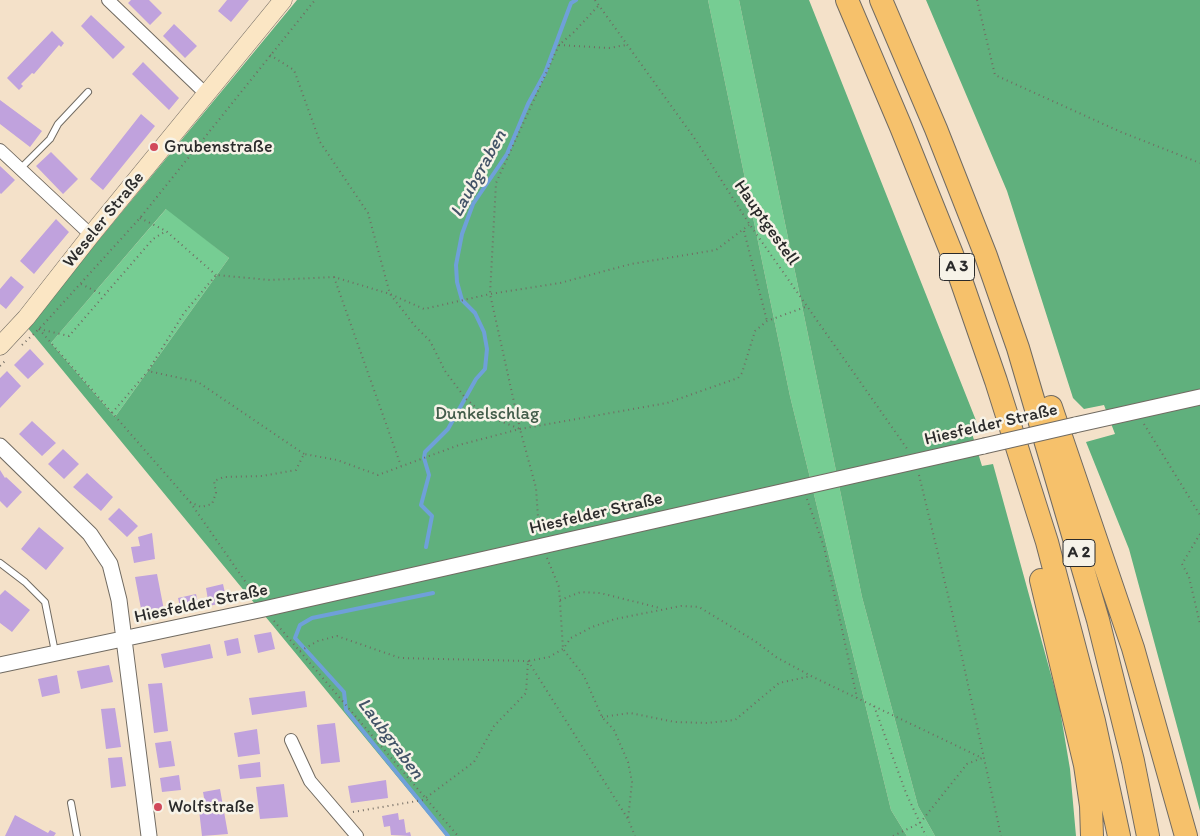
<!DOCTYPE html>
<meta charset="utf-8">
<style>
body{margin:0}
canvas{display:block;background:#f4e1c9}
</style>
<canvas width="1200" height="836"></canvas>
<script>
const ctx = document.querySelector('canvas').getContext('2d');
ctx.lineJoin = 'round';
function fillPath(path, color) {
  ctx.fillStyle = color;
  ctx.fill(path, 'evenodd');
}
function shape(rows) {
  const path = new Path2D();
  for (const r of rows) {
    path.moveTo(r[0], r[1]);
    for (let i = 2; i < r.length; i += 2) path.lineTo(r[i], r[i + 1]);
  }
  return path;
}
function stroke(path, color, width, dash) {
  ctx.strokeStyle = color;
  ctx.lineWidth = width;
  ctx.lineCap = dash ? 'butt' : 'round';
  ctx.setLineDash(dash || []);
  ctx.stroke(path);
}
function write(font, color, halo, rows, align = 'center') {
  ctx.font = font + ' Itim,sans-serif';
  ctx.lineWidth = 5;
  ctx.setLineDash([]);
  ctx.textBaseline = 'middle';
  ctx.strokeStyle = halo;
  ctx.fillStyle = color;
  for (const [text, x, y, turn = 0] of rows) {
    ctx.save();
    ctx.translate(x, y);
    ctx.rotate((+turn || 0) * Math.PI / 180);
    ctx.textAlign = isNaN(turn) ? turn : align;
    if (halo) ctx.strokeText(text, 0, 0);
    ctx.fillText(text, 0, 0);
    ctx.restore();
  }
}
fillPath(shape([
 [708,0,739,0,862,597,918,806,935,836,907,836,891,810,790,396],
 [167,208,229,258,115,417,51,343]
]), '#76cd93');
fillPath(shape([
 [297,0,708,0,790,396,891,810,907,836,446,836,27,327],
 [166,209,229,258,115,417,51,343],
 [739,0,809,0,977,423,970,427,982,466,993,464,1059,704,1070,769,1076,836,935,836,918,806,862,597],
 [926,0,1200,0,1200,811,1129,549,1086,442,1115,434,1104,405,1084,409,1073,398,1007,191]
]), '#60b07d');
stroke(shape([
 [426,547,432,516,421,505,429,475,424,458,425,452,448,429,476,379,485,369,487,349,484,332,475,313,462,300,457,282,456,265,462,234,473,204,507,154,528,104,545,73,571,3,576,0],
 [433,593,312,618,300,625,295,638,344,692,346,710,448,836]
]), '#6fa0d9', 4);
fillPath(shape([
 [131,0,149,0,162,13,150,25,128,3],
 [227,0,249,0,231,22,218,11],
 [91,15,125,47,113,59,81,26],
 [174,24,197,46,185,58,163,36],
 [52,31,64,43,61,47,59,45,34,74,32,73,21,84,23,86,19,90,7,78],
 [143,62,179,98,169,110,132,74],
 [0,100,42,131,30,147,0,124],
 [141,114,155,126,103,190,90,179],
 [51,152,78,179,63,194,36,166],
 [0,166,15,180,1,194,0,193],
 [56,219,69,232,34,274,20,261],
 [11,276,24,287,6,309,0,304,0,289],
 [30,349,44,364,28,379,14,365],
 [7,371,21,386,0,408,0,378],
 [32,421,56,443,42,456,19,434],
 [63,449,79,464,64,479,48,464],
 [0,470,5,478,6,477,22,492,7,508,0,501],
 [87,473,113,497,101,511,73,487],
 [119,508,138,526,127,537,108,519],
 [39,527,64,548,46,570,21,549],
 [152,533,155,559,134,563,131,547,140,546,138,537],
 [157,574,164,610,142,614,135,577],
 [223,584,227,602,209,606,206,588],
 [5,590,30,610,12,632,0,623,0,595],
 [196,594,199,607,181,611,178,598],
 [271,632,275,649,258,653,254,635],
 [238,638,241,653,227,656,224,641],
 [210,644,213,658,164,668,161,654],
 [109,665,113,682,81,689,77,671],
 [57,675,60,693,42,697,38,679],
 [162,683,168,731,154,733,148,684],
 [305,691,307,707,252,715,249,698],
 [115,708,121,747,106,749,101,709],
 [335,723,340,762,321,764,317,725],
 [257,729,260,754,238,757,234,733],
 [171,741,175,766,159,768,155,743],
 [122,757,126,786,111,788,108,758],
 [260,762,261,777,240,779,238,765],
 [179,775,181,790,162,792,160,778],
 [386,780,388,798,351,803,348,786],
 [284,784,288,817,260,819,256,787],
 [220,789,228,834,202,836,199,810,206,809,203,792],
 [398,813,399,820,404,819,406,833,410,832,411,836,391,835,390,826,384,827,382,816],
 [15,815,48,833,50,830,56,833,54,836,5,836]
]), '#c0a2dd');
const service = shape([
 [20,169,50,139,58,124,88,92],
 [0,563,25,582,45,602,55,652],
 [71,803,77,836]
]);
const minor = shape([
 [108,0,206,94],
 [0,150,91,235],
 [291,740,310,781,357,836]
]);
const tertiary = shape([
 [1075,425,1200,397],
 [0,446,90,534,110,564,119,600,149,836],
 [0,665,264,609,984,446]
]);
const secondary = shape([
 [0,346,26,318,91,235,283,0]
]);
const motorway = shape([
 [847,0,901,127,952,254,996,381,1047,542,1094,721,1119,836],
 [881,0,936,129,986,256,1018,348,1098,620,1133,761,1148,836],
 [1051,407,1133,648,1186,836],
 [1041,580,1085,765,1091,806,1092,836]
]);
stroke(service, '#716b62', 8);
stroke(minor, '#716b62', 14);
stroke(tertiary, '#716b62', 17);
stroke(secondary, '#716b62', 19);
stroke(motorway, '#716b62', 24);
stroke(shape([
 [595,0,695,139,750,225,908,450],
 [977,0,995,75,1121,132,1200,163],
 [559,45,609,48,626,45],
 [270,55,294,70,320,142,368,213,390,294,415,326,430,341,445,371,466,399,485,415,520,429,536,488,539,532],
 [140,218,166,231,216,275],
 [744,231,767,321],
 [334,277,401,466],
 [81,284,103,295],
 [39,329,190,502,256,597],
 [39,329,69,336,153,239,166,231],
 [22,345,42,326,140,218,315,0],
 [0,366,7,359],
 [112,413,148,371],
 [1144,424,1200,515],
 [520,429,490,294,496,183,559,45,574,32,599,5],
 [304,454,198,382,148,371,184,313,216,275,270,280,334,277,390,294,424,309,490,294,560,283,631,264,716,250,749,225],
 [919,475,953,616,1001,836],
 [807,499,824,547,857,698],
 [190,502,201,507,212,504,216,493,214,481,224,477,262,476,296,470,304,454,337,460,378,475,459,445,520,429,667,403,738,378,742,373,755,331,767,321,808,306],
 [1200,534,1182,564,1189,577,1200,624],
 [547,558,559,587,563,649,584,676,602,717,614,730,628,762,632,782,628,819],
 [560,600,581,592,600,593,660,608],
 [274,621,458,836],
 [300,651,318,641,337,636,400,658,528,661,628,819,635,836],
 [874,706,906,793,926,836],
 [602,717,630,713,675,722,707,723,735,720,779,683,811,676],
 [353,812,423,800,474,762,494,726,526,693,528,661,549,657,563,649,571,638,592,627,615,619,681,606,699,607,755,641,776,657,811,676,982,758],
 [893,836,920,823,967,764,982,758]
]), '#716b62', 2, [1, 4]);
stroke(service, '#fff', 6);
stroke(minor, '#fff', 12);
stroke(tertiary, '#fff', 15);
stroke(secondary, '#fbe6c4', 18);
stroke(motorway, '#f6c16b', 22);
const tertiaryBridge = shape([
 [984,446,1075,425]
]);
stroke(tertiaryBridge, '#716b62', 17, []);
stroke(tertiaryBridge, '#fff', 15);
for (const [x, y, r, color] of [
 [154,147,5,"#d1495b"],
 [158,807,5,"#d1495b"]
]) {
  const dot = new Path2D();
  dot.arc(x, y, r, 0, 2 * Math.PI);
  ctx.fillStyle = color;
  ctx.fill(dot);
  stroke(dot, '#f7f3e8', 2);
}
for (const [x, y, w] of [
 [957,267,35],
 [1079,553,32]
]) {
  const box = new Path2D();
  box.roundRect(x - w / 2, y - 13.5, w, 27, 4);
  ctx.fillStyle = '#f7f3e8';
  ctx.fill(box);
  stroke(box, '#2b2b2b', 1);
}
write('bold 16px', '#2b2b2b', null, [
 ["A 3",957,267],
 ["A 2",1079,553]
]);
write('18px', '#2b2b2b', '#f7f3e8', [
 ["Grubenstraße",164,147],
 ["Wolfstraße",168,807]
], 'left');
write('18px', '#2b2b2b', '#f7f3e8', [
 ["Weseler Straße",104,220,-51],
 ["Hauptgestell",766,223,55],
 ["Hiesfelder Straße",991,425,-13],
 ["Hiesfelder Straße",596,514,-13],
 ["Hiesfelder Straße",201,604,-12]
]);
write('18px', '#425c4a', '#f7f3e8', [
 ["Dunkelschlag",487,414]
]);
write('italic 19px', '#435468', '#f7f3e8', [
 ["Laubgraben",479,174,-61],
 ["Laubgraben",390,739,53]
]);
</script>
